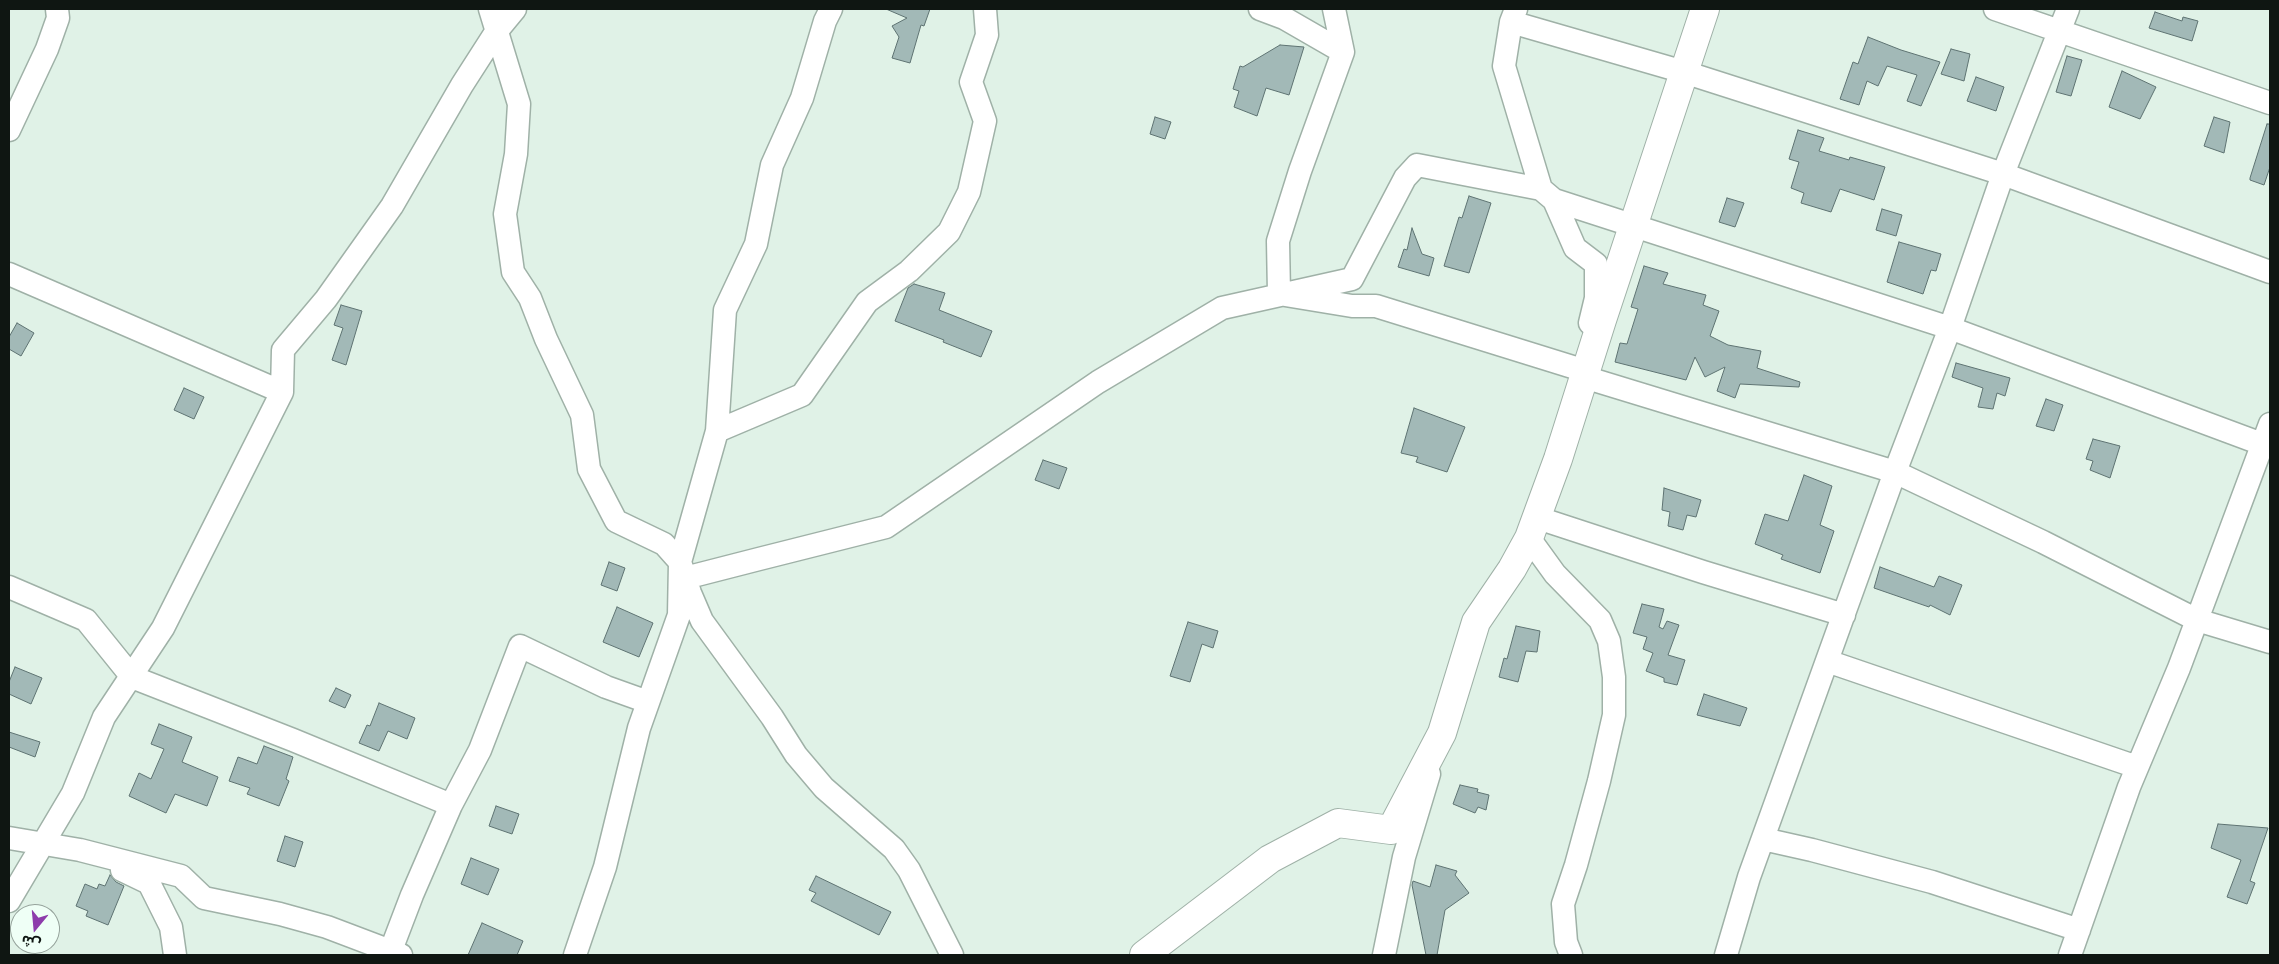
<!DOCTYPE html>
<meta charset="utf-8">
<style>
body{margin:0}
#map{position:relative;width:2279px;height:964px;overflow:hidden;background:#e0f2e7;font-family:"Space Grotesk","Noto Sans Arabic",sans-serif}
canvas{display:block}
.frame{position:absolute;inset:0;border:10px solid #0f1612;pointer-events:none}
.north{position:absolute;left:10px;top:904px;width:50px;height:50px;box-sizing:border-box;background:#effff6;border:1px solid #95a29b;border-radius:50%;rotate:197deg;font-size:14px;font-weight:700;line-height:20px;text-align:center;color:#0f1612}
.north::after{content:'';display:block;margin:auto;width:18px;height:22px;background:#8d3cab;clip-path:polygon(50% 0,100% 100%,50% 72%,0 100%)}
</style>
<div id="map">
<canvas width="2279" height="964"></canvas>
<div class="frame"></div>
<div class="north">ش</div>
</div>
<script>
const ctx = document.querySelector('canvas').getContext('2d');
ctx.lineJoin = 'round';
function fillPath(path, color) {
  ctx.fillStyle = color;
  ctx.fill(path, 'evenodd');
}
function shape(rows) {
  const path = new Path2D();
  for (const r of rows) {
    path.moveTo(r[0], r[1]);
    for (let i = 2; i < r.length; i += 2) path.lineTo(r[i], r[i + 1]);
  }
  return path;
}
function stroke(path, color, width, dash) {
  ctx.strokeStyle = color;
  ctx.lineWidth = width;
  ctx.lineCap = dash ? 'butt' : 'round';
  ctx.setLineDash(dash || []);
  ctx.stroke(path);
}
const building = shape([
 [886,9,930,9,924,26,921,25,910,63,892,58,899,37,892,26,907,18,886,9],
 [2155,12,2182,21,2183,17,2198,21,2192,41,2149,28,2155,12],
 [1868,37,1901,50,1940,62,1921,106,1907,101,1917,75,1887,66,1878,86,1867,81,1859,105,1840,99,1853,62,1858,64,1868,37],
 [1280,45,1304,47,1289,95,1266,88,1257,116,1234,107,1239,91,1233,89,1240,66,1243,67,1280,45],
 [1951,49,1970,54,1964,81,1941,74,1951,49],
 [2067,56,2082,60,2071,96,2056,92,2067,56],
 [2122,71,2156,87,2140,119,2109,107,2122,71],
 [1976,77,2004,87,1996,111,1967,101,1976,77],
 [1155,117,1171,122,1165,139,1150,134,1155,117],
 [2214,117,2230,122,2224,153,2204,146,2214,117],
 [2267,124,2270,124,2270,167,2264,185,2250,180,2250,178,2267,124],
 [1798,130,1824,138,1819,151,1849,160,1850,157,1885,167,1874,200,1840,189,1831,212,1801,203,1804,193,1791,188,1799,162,1789,159,1798,130],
 [1469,196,1491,203,1469,273,1444,266,1459,217,1462,218,1469,196],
 [1727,198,1744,203,1735,227,1719,222,1727,198],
 [1882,209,1902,215,1896,236,1876,230,1882,209],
 [1412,228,1422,254,1434,258,1429,276,1398,267,1404,249,1407,250,1412,228],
 [1899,242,1941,254,1936,271,1931,270,1923,294,1887,282,1899,242],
 [1644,266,1668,273,1663,284,1706,295,1703,305,1719,311,1710,336,1728,345,1761,351,1757,368,1800,382,1799,387,1740,384,1735,398,1717,391,1725,367,1705,377,1695,357,1686,380,1615,362,1620,343,1627,344,1638,309,1631,307,1644,266],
 [914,284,945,293,939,310,992,331,981,357,943,342,944,340,895,321,908,288,914,284],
 [341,305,362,311,346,365,332,360,343,328,334,325,341,305],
 [17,323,34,333,21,356,9,349,9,337,17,323],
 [1956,363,2010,378,2005,396,1997,393,1993,409,1978,407,1983,388,1952,377,1956,363],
 [184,388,204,397,194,419,174,410,184,388],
 [2046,399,2063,405,2054,431,2036,426,2046,399],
 [1414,408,1465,427,1447,472,1416,462,1418,457,1401,453,1414,408],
 [2093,439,2120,446,2110,478,2090,470,2093,461,2086,459,2093,439],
 [1043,460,1067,468,1059,489,1035,480,1043,460],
 [1804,475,1832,486,1820,525,1834,531,1820,573,1781,559,1783,555,1755,544,1765,514,1788,521,1804,475],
 [1664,488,1701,500,1696,517,1687,515,1683,530,1668,526,1670,512,1662,510,1664,488],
 [609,562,625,568,617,591,601,585,609,562],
 [1880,567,1934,587,1939,576,1962,585,1950,615,1930,605,1929,607,1874,588,1880,567],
 [1642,604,1664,609,1659,627,1663,629,1667,621,1679,625,1668,655,1685,660,1677,685,1664,682,1664,678,1646,671,1653,653,1643,649,1647,637,1633,633,1642,604],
 [617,607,653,623,639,657,603,642,617,607],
 [1188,622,1218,631,1213,648,1202,644,1190,682,1170,676,1188,622],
 [1516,626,1540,631,1537,652,1526,651,1518,682,1499,677,1504,658,1507,659,1516,626],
 [15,667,42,678,31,704,9,694,9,682,15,667],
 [336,688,351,695,345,708,329,701,336,688],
 [1704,694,1747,708,1740,726,1697,715,1704,694],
 [379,703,415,718,407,739,388,731,379,751,359,743,367,725,370,726,379,703],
 [159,724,192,737,182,762,218,777,207,806,175,794,166,813,129,796,139,773,151,779,164,749,151,744,159,724],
 [9,732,40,742,35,757,9,747,9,732],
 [264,746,293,757,286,779,289,781,279,806,247,794,250,788,229,781,238,757,257,764,264,746],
 [1460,785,1478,789,1477,792,1489,795,1486,810,1478,807,1475,813,1453,804,1460,785],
 [496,806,519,814,512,834,489,826,496,806],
 [2218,824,2268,828,2250,881,2255,883,2247,904,2227,897,2241,860,2211,848,2218,824],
 [285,836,303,842,295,867,277,861,285,836],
 [471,858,499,869,488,895,461,884,471,858],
 [1436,865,1457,871,1455,875,1469,893,1445,910,1437,955,1426,955,1412,885,1413,881,1430,887,1436,865],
 [110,875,116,882,124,886,108,925,86,916,88,911,76,906,85,884,97,889,99,884,105,886,110,875],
 [816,876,891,912,879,935,811,901,816,893,809,890,816,876],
 [482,923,523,941,517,955,468,955,482,923]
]);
fillPath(building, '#a2b9b7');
stroke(building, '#5e7372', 1);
const street = shape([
 [490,9,519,104,516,154,505,214,513,272,530,298,546,339,582,415,589,469,616,521,664,544,680,562,690,593,702,621,772,717,796,755,824,788,894,849,909,870,952,955],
 [1260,9,1284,18,1343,52],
 [1516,9,1511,22,1504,66,1541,189,1554,200,1950,328,2270,447],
 [1995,9,2270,103],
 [1511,22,1684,72,2003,174,2270,272],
 [9,130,47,49,58,18,57,9],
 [1554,200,1575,248,1596,264,1596,298,1590,323],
 [9,274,282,392],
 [1279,294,1352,306,1376,306,1579,369,1584,377,1895,472,2043,542,2197,620,2270,642],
 [1279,294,1278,241,1300,171,1343,52,1334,9],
 [717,431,802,395,867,302,909,271,949,232,969,192,985,121,971,82,987,35,985,9],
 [1535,517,1703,572,1844,615],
 [1532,524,1529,538,1555,574,1600,620,1609,641,1614,677,1614,715,1599,781,1576,865,1563,904,1566,942,1571,955],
 [680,582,685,578,759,559,886,527,1098,382,1222,308,1352,279,1405,178,1417,165,1541,189],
 [9,587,86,620,132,677,293,740,451,805],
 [1827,661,2137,767],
 [9,838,80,850,181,876,204,898,280,914,327,927,401,955],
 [1763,839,1812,850,1932,882,2079,930],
 [122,870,149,883,171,927,175,955],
 [9,901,73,793,104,717,163,628,282,392,283,350,326,299,392,206,462,85,496,32,515,9],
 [391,950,412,895,451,805,480,750,520,646,606,687,648,702],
 [575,955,605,867,639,728,679,615,680,562,717,431,725,310,756,244,772,165,802,98,825,21,831,9],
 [1384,955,1404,857,1429,774],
 [1726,955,1749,877,1895,472,1950,328,2003,174,2068,9],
 [2070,955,2129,787,2179,668,2270,424]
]);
const secondary = shape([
 [1144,955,1270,859,1338,823,1391,830,1442,733,1476,622,1512,569,1529,538,1558,459,1602,320,1705,9]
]);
stroke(street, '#9fb1a7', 25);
stroke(secondary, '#9fb1a7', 30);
stroke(street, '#fff', 22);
stroke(secondary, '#fff', 28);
</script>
